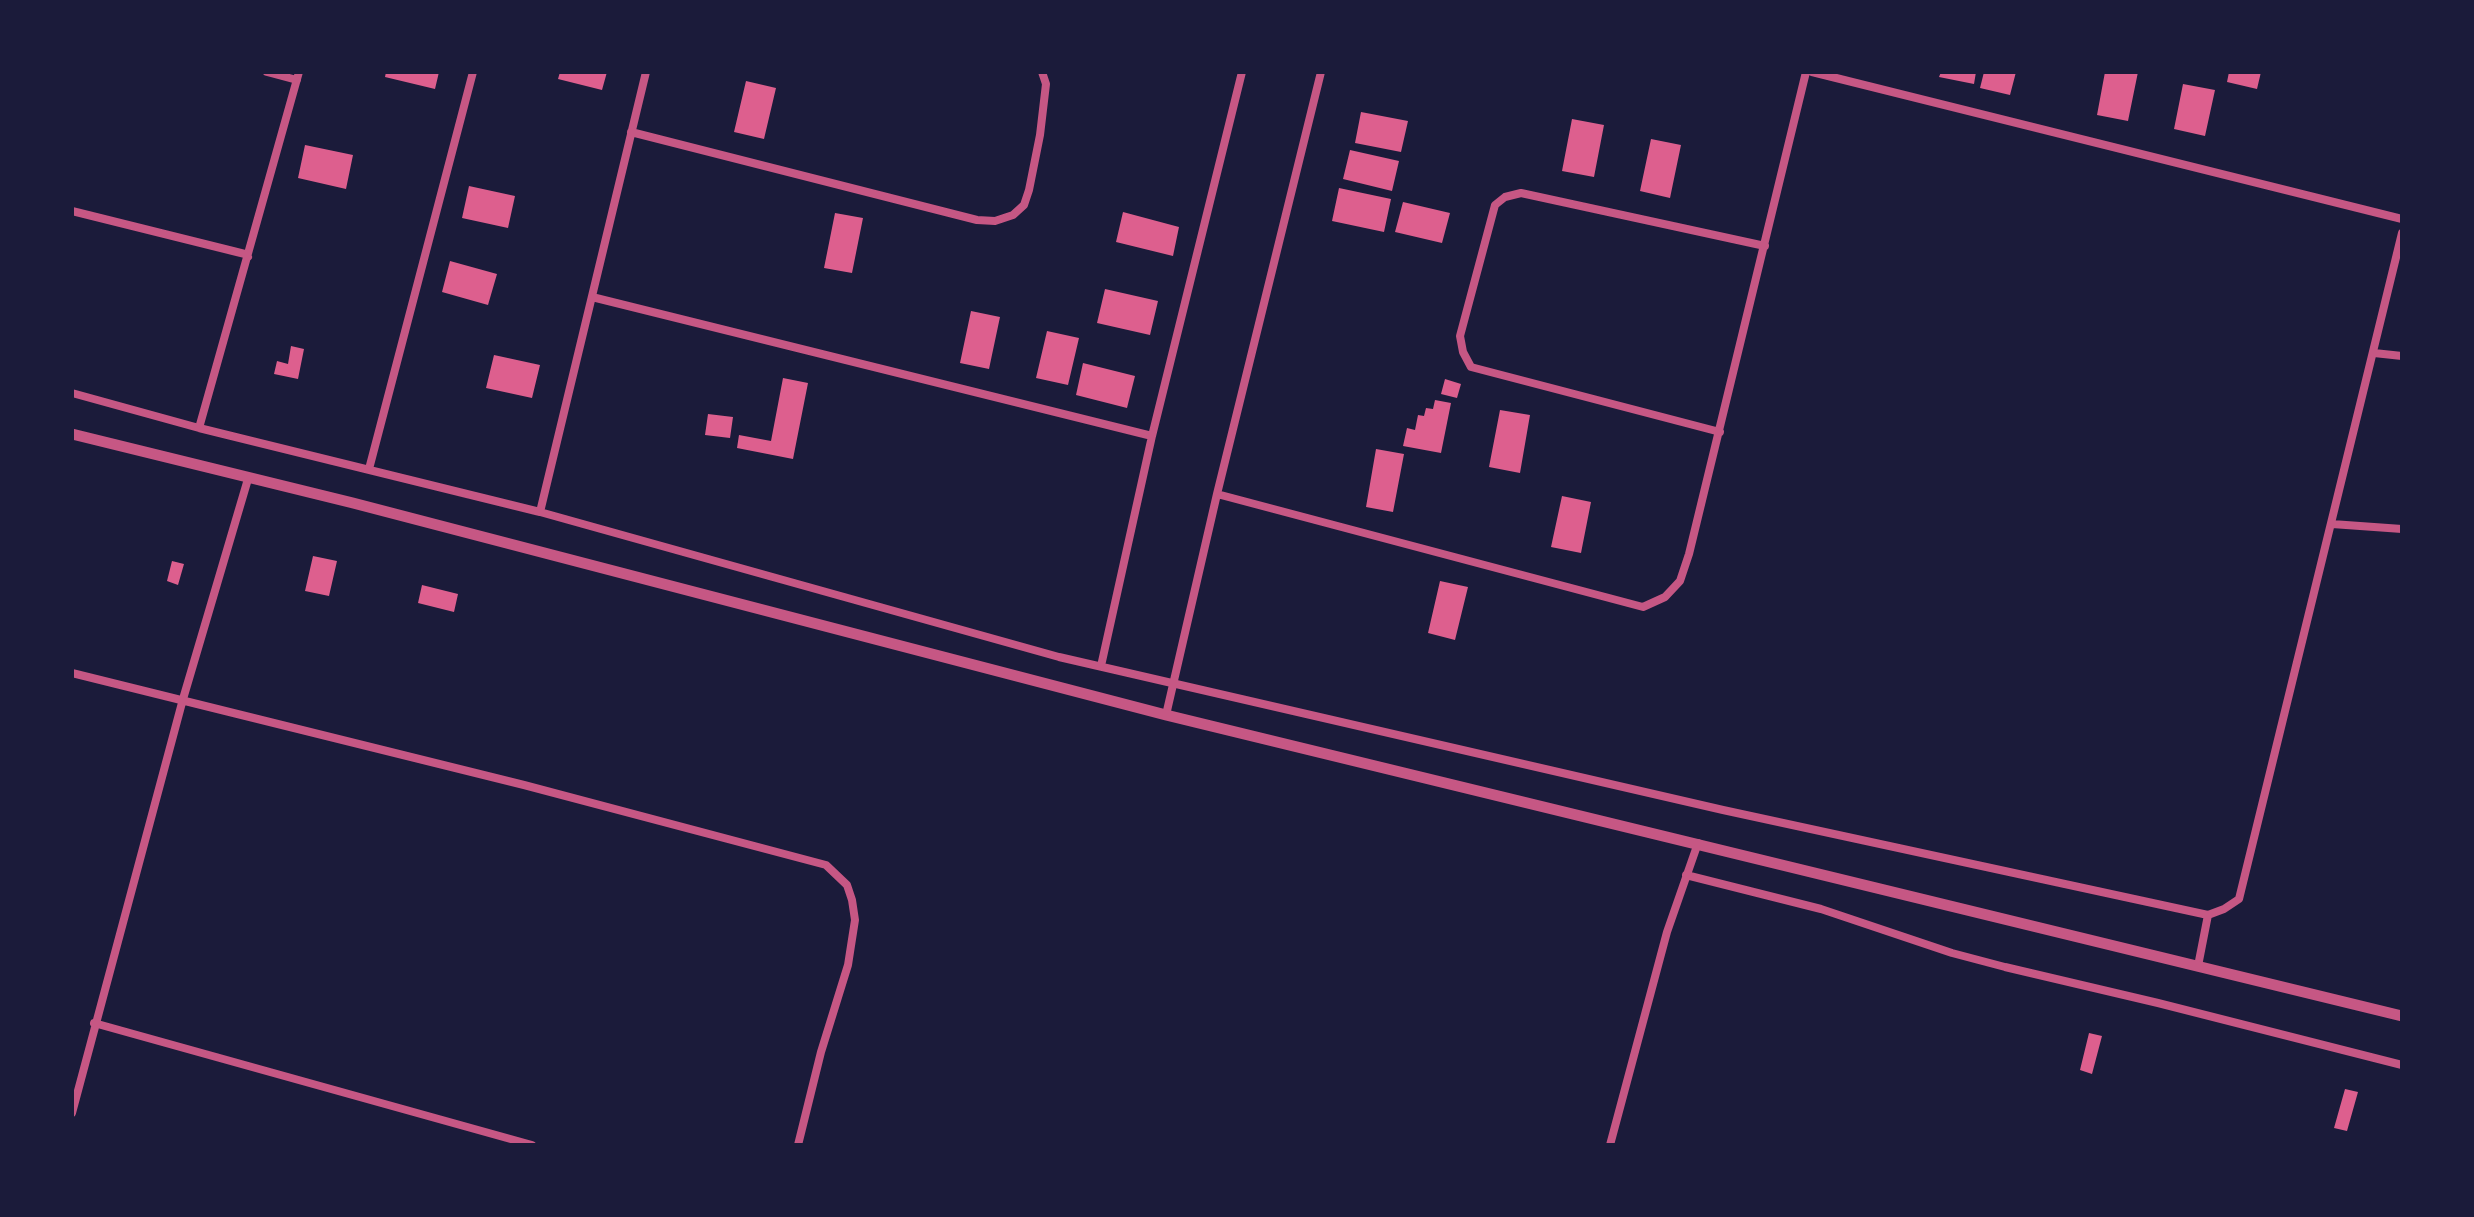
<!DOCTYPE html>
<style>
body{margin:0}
#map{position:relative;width:2474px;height:1217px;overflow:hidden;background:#1b1b3a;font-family:Ubuntu,sans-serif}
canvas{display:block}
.frame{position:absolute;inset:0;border:74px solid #1b1b3a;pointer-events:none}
</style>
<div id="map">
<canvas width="2474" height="1217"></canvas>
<div class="frame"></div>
</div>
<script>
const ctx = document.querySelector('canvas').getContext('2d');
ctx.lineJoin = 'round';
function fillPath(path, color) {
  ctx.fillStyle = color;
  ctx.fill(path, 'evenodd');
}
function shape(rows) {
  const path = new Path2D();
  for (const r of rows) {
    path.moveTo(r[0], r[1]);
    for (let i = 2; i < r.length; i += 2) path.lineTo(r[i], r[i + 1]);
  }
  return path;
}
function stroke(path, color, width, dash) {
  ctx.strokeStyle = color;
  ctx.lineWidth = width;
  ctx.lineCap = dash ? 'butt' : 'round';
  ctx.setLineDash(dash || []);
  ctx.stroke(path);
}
fillPath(shape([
 [386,72,439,72,435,89,385,77],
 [560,72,607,72,602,90,558,79],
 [1941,72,1976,72,1974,84,1939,77],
 [1984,72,2016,72,2010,95,1980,88],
 [2105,72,2138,72,2128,121,2097,115],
 [2229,72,2261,72,2257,89,2227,82],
 [746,81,776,88,764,139,734,132],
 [2183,84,2215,90,2205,136,2174,129],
 [1361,112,1408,121,1401,152,1355,143],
 [1572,119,1604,125,1594,177,1562,171],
 [1651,139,1681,145,1670,198,1640,191],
 [305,145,353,155,346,189,298,178],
 [1350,150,1399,161,1392,191,1343,179],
 [469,186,515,196,508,228,462,218],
 [1339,188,1391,199,1384,232,1332,221],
 [1403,202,1450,213,1442,243,1395,232],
 [1123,212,1179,227,1173,256,1116,242],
 [835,213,863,218,852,273,824,268],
 [450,261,497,274,488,305,442,292],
 [1105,289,1158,301,1150,335,1097,323],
 [971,311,1000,317,989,369,960,363],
 [1047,331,1079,338,1068,385,1036,378],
 [291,346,304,349,298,379,274,374,277,361,288,364],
 [494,355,540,365,532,398,486,388],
 [1083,363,1135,376,1127,408,1076,395],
 [783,378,808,383,793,459,737,448,739,435,771,441],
 [1445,379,1461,384,1457,398,1441,394],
 [1435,400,1451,403,1441,453,1403,446,1407,428,1415,430,1418,415,1424,416,1426,408,1433,409],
 [1500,410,1530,415,1520,473,1489,467],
 [708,414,733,417,730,438,705,435],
 [1376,449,1404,454,1393,512,1366,507],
 [1562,496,1591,502,1581,553,1551,547],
 [313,556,337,561,329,596,305,591],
 [172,561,184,564,178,585,167,581],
 [1440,581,1468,587,1455,640,1428,633],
 [422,585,458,594,454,612,418,603],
 [2089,1033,2102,1036,2092,1074,2080,1070],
 [2345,1089,2358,1092,2347,1131,2334,1128]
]), '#dd5f8e');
stroke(shape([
 [267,72,297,80],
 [1812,72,2402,219],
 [631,132,977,220,995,221,1013,215,1024,205,1029,190,1040,135,1046,84,1042,72],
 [72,211,245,254,248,257],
 [592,297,1152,436],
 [2374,353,2402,356],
 [72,393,199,428,540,512,1059,657,1723,810,2208,915,2224,909,2239,899,2402,233],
 [199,428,299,72],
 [1720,432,1471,367,1463,352,1460,336,1495,205,1505,197,1521,193,1765,246],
 [369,469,473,72],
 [1217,494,1643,607,1665,597,1680,581,1689,554,1806,72],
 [540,512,646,72],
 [2332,524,2402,529],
 [1101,666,1152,436,1242,72],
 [72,673,524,785,826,865,847,885,852,900,855,920,848,965,821,1052,798,1145],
 [1166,715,1217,494,1321,72],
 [1686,875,1821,909,1952,953,2005,967,2158,1003,2402,1065],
 [2198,966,2208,915],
 [94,1023,532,1145],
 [72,1113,183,699,248,479],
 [1610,1145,1667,932,1698,843]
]), '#c65784', 8);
stroke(shape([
 [72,434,353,503,1166,715,2402,1016]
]), '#c65784', 11);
</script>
